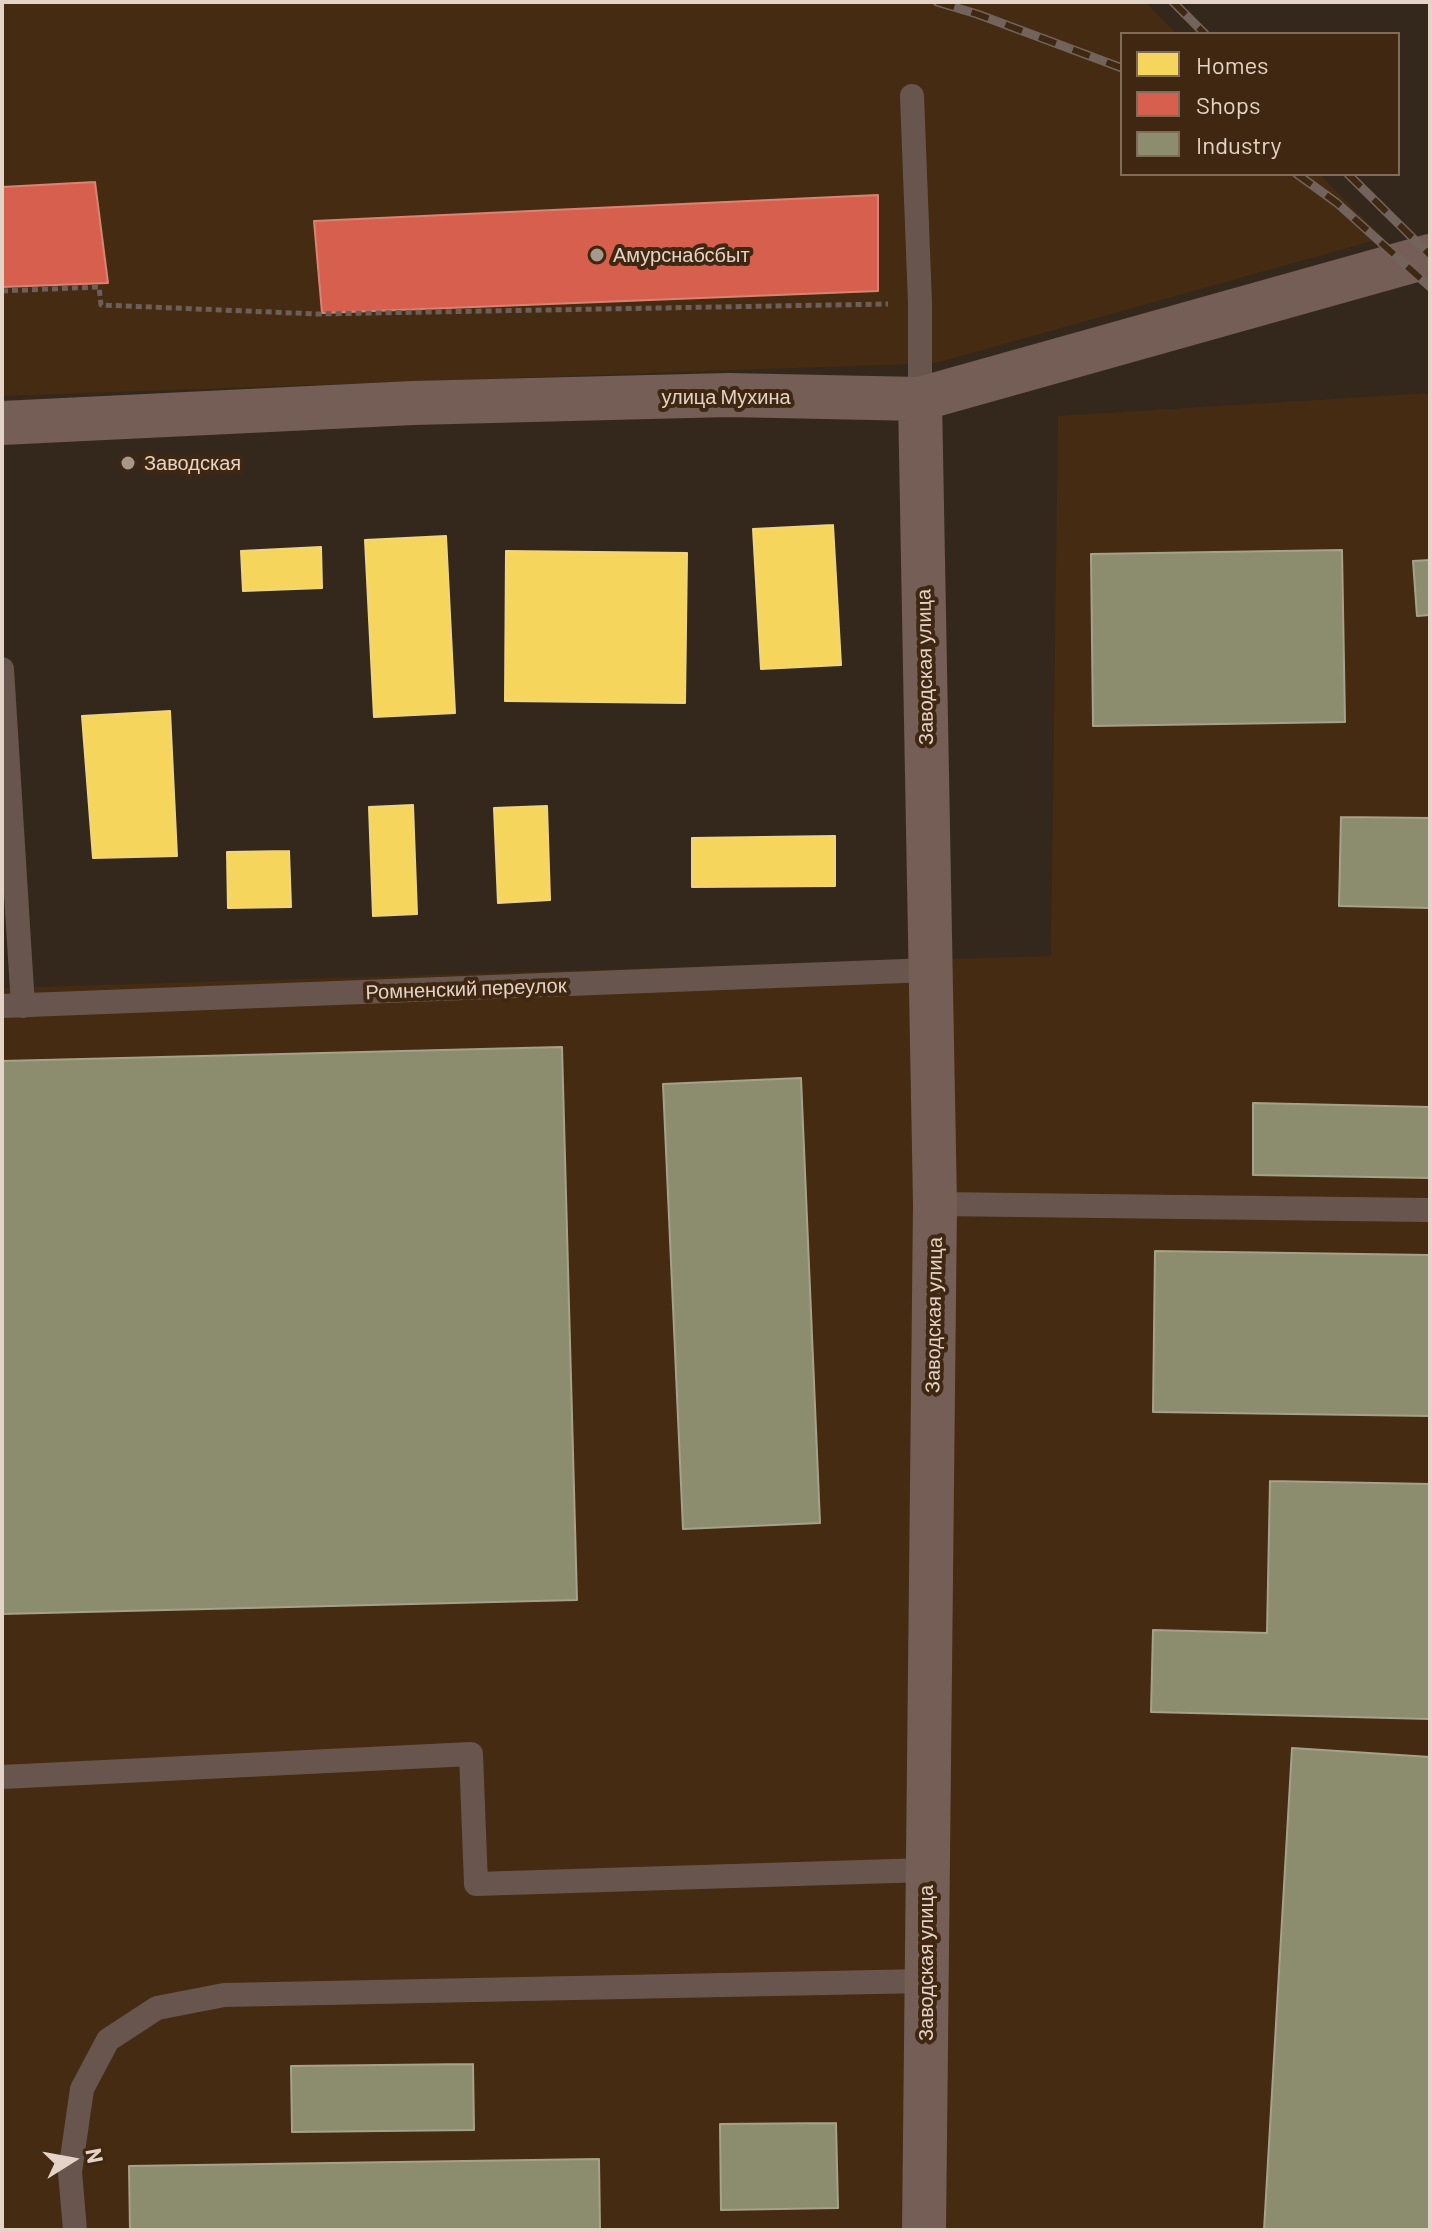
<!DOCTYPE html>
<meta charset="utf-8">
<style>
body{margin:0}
#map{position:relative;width:1432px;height:2232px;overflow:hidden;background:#34281c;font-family:Barlow,sans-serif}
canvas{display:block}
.frame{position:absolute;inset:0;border:4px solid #e4d4c7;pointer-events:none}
.legend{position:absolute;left:1120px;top:32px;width:280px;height:144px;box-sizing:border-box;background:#3f2711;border:2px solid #816c5a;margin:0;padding:10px 14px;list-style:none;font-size:24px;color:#e4d4c7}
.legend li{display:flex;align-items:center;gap:16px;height:40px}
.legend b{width:40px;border:2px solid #816c5a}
.north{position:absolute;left:32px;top:2120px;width:80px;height:80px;-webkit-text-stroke:6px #3f2711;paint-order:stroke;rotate:79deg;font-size:22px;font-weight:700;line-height:32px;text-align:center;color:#e4d4c7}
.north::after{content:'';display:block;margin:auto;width:28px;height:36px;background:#e4d4c7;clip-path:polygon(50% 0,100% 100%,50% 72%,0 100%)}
</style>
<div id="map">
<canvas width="1432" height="2232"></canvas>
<div class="frame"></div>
<ul class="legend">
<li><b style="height:22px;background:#f6d55c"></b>Homes</li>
<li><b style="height:22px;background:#d6604d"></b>Shops</li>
<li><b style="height:22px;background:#8c8c6e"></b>Industry</li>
</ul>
<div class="north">N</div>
</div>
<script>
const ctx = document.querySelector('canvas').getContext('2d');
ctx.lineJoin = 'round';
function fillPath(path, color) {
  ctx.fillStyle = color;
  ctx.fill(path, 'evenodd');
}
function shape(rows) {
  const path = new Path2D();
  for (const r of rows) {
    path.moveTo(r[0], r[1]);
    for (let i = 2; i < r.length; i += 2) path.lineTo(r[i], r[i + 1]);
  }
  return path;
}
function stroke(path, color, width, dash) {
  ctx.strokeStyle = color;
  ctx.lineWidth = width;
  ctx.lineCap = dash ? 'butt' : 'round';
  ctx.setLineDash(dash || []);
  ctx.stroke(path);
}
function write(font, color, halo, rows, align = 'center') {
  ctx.font = font + ' Barlow,sans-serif';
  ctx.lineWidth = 8;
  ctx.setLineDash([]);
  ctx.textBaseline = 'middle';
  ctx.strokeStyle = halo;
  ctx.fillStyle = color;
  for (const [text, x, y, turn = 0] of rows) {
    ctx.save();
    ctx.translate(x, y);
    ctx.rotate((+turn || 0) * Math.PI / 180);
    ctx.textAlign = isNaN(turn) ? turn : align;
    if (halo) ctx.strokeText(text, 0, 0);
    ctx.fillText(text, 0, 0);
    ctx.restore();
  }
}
fillPath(shape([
 [2,2,1145,2,1177,34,1122,34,1122,174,1319,174,1383,238,936,363,2,396],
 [1430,393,1430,2230,2,2230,2,988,1051,956,1058,416]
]), '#452b11');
const homes = shape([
 [833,525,841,665,761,669,753,529,833,525],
 [446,536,455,713,374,717,365,540,446,536],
 [321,547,322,588,243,591,241,551,321,547],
 [506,551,687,553,685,703,505,701,506,551],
 [170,711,177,856,93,858,82,716,170,711],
 [413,805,417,914,373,916,369,807,413,805],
 [547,806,550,900,498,903,494,808,547,806],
 [835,836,835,886,692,887,692,838,835,836],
 [289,851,291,907,228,908,227,852,289,851]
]);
fillPath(homes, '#f6d55c');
stroke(homes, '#f1d57c', 2);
const shops = shape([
 [95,182,108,283,2,287,2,187,95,182],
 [878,195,878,291,322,313,314,221,878,195]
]);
fillPath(shops, '#d6604d');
stroke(shops, '#da8372', 2);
const industry = shape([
 [1342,550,1345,722,1093,726,1091,554,1342,550],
 [1430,560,1430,615,1417,616,1413,561,1430,560],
 [1341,817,1430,818,1430,908,1339,906,1341,817],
 [562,1047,577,1600,2,1614,2,1061,562,1047],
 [801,1078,820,1523,683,1529,663,1084,801,1078],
 [1253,1103,1430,1107,1430,1178,1253,1175,1253,1103],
 [1155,1251,1430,1255,1430,1416,1153,1412,1155,1251],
 [1270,1481,1430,1484,1430,1719,1151,1712,1153,1630,1267,1633,1270,1481],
 [1292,1748,1430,1757,1430,2230,1264,2230,1292,1748],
 [473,2064,474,2130,292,2132,291,2066,473,2064],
 [836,2123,838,2208,721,2210,720,2124,836,2123],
 [599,2159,600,2230,130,2230,129,2166,599,2159]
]);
fillPath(industry, '#8c8c6e');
stroke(industry, '#a6a289', 2);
stroke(shape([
 [2,291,99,287,101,305,317,314,888,304]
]), '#6c5e58', 5, [6, 4]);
stroke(shape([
 [912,96,920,303,920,399],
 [2,669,23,1006],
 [2,1006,930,970],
 [935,1204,1430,1210],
 [2,1777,471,1754,476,1884,926,1870],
 [75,2230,70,2172,82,2089,108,2040,157,2008,224,1995,925,1981]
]), '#68564e', 24);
stroke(shape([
 [920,399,935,1204,924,2230],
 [2,423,413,403,729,395,920,399,1430,256]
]), '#745e56', 44);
const rail = shape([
 [937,2,977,14,1122,68],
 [1173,2,1205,34],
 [1297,174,1337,203,1430,287],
 [1348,174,1430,255]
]);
stroke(rail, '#72645d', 9);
stroke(rail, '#3f2711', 6, [18]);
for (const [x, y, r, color] of [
 [597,255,8,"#a6988b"],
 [128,463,8,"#a6988b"]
]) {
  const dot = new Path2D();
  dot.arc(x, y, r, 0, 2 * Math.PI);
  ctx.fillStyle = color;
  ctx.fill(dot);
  stroke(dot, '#3f2711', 3);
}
write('20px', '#e4d4c7', '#3f2711', [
 ["Амурснабсбыт",613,255],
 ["Заводская",144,463]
], 'left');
write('20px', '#e4d4c7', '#3f2711', [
 ["улица Мухина",726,397],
 ["Заводская улица",925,667,-91],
 ["Ромненский переулок",466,989,-2],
 ["Заводская улица",934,1315,-89],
 ["Заводская улица",926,1963,-90]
]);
</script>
